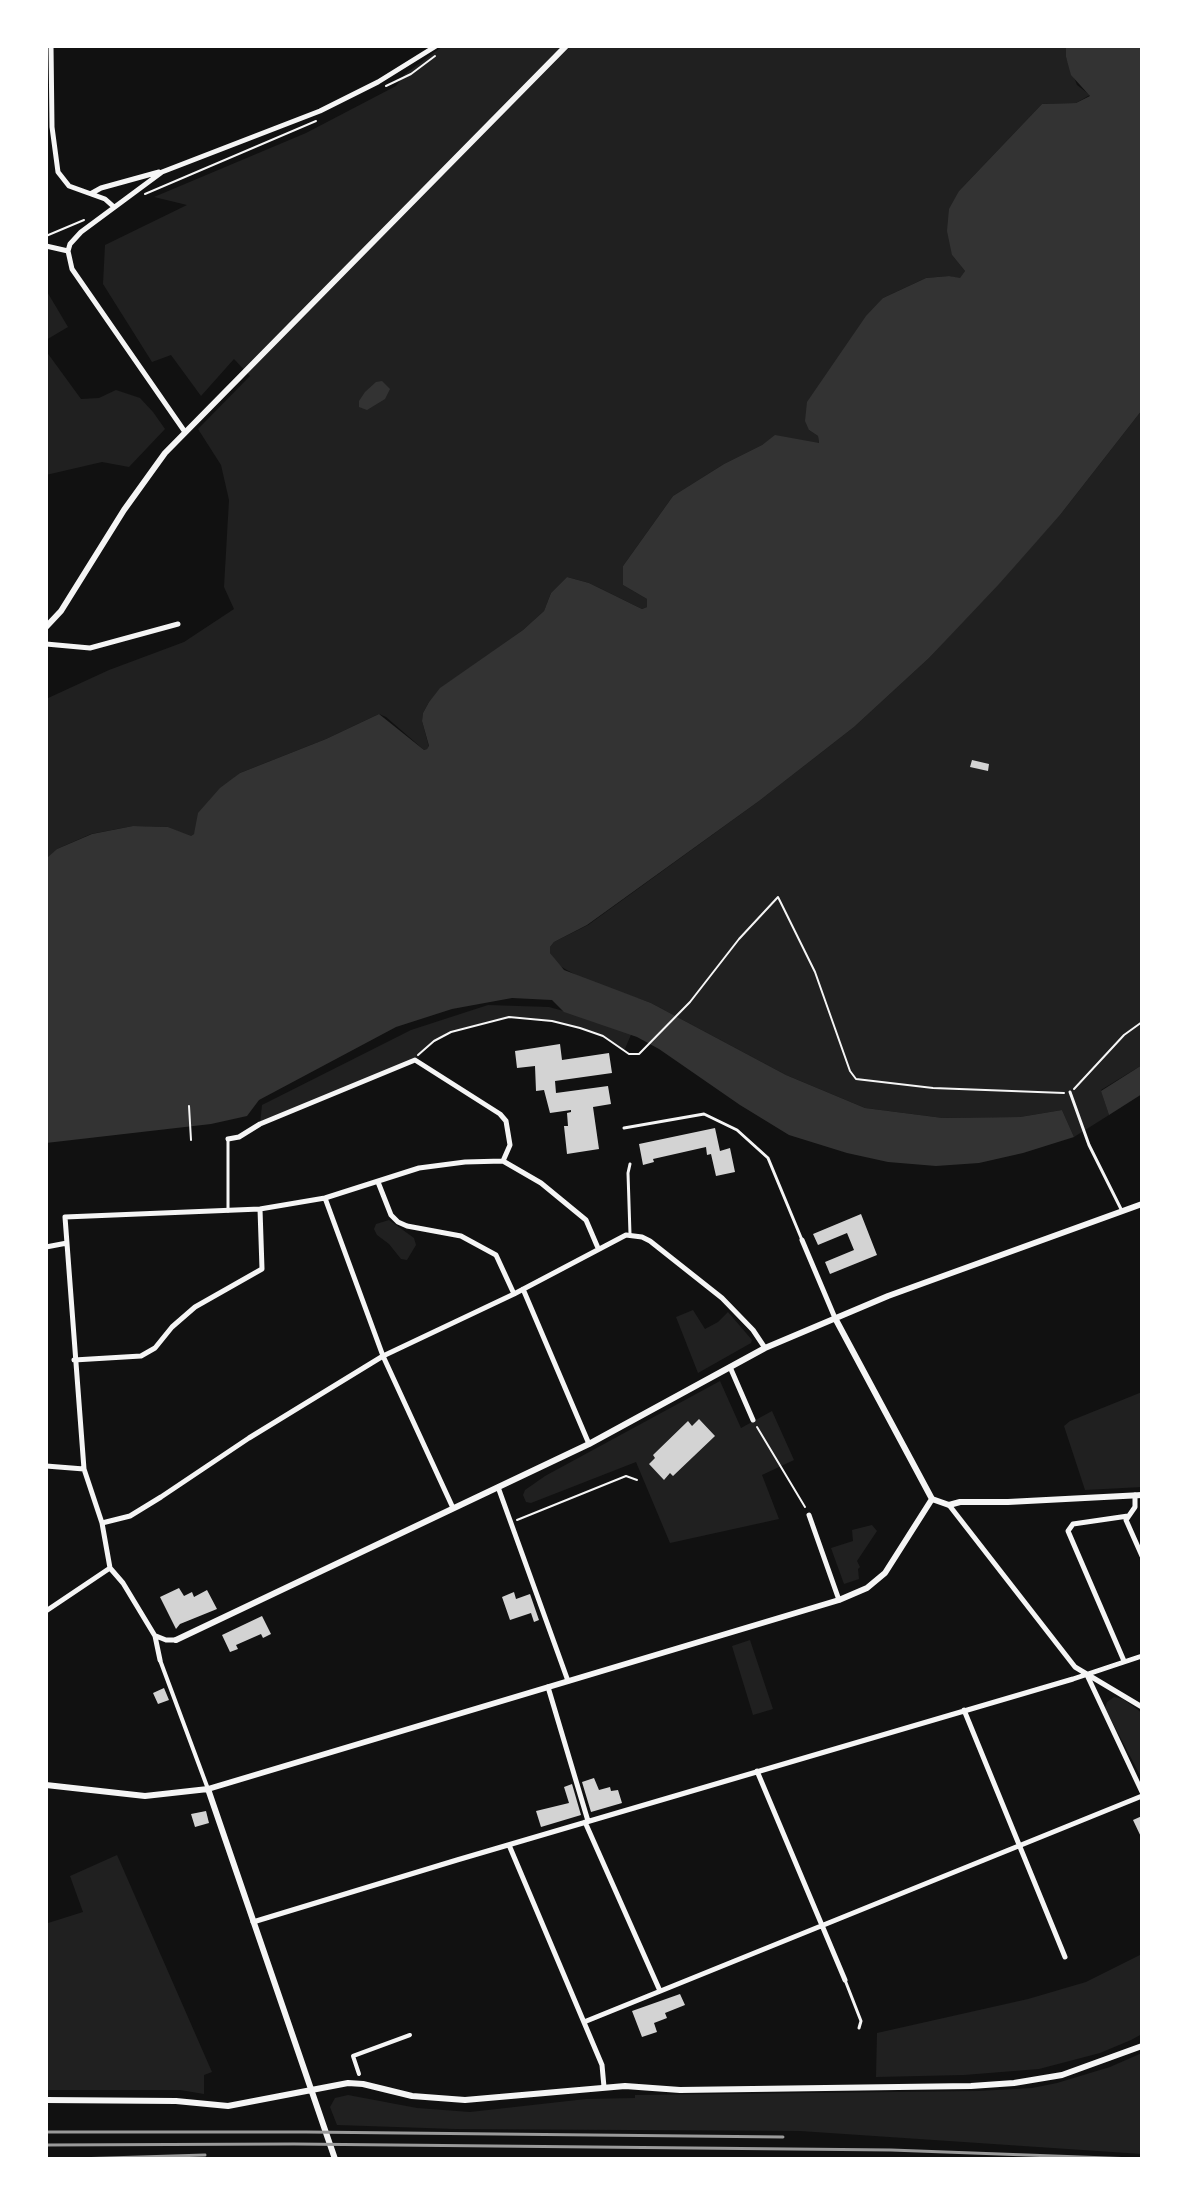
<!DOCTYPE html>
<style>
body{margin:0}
#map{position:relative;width:1188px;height:2205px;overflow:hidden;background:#111;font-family:"Varela Round",sans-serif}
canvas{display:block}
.frame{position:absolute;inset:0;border:48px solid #fff;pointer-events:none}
</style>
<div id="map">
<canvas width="1188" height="2205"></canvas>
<div class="frame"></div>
</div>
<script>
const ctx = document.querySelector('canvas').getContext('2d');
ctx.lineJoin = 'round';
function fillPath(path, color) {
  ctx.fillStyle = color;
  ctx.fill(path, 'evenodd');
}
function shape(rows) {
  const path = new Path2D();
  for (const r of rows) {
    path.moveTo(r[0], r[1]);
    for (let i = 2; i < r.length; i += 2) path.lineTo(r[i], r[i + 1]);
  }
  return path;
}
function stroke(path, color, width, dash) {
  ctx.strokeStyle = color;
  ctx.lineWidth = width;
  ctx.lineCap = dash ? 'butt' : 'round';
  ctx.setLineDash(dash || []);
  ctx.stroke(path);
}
fillPath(shape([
 [443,46,1066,46,1066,57,1077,85,1090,95,1076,103,1042,104,959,191,952,255,965,271,960,279,949,276,926,278,883,298,809,430,818,436,819,444,775,436,762,445,724,464,673,496,623,566,623,585,647,599,647,607,642,609,589,583,567,577,551,593,544,611,523,630,441,688,429,702,423,713,422,721,429,747,427,749,424,750,386,717,379,714,326,739,240,773,214,796,194,834,190,837,168,827,133,826,91,834,57,849,46,861,46,699,109,670,184,642,234,609,224,587,229,500,221,465,198,429,250,376,234,359,201,396,171,355,152,362,103,284,105,245,187,205,154,197,306,133,396,86,405,74],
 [46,290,68,327,46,340],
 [46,351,81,399,99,398,116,390,140,398,153,412,165,429,129,467,102,462,46,475],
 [1142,410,1142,1065,1101,1090,1109,1115,1074,1137,1062,1110,1020,1117,943,1118,865,1108,786,1075,651,1003,583,979,558,965,550,953,550,947,554,942,588,925,759,801,854,727,929,658,1060,515],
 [488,1005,549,1007,633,1030,624,1051,612,1042,584,1029,552,1021,526,1017,493,1020,451,1032,434,1041,415,1060,260,1124,262,1105,411,1030],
 [389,1220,414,1238,416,1245,407,1260,401,1259,389,1244,377,1235,374,1229,376,1224],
 [693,1310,705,1329,718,1322,728,1312,752,1340,751,1343,698,1373,676,1317],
 [720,1381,741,1428,772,1411,794,1460,762,1475,779,1519,670,1543,636,1462,531,1503,526,1502,523,1495,525,1490,545,1476],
 [1142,1392,1142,1487,1085,1490,1064,1426,1070,1421],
 [872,1525,877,1531,857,1561,860,1567,858,1569,859,1579,844,1584,831,1548,853,1541,852,1530],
 [750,1640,773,1709,753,1715,732,1646],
 [1114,1697,1123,1699,1142,1713,1141,1777,1105,1708,1107,1702],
 [117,1855,212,2072,204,2075,204,2094,180,2090,46,2090,46,1918,48,1923,83,1912,70,1876],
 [1142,1954,1142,2034,1131,2040,1100,2053,1039,2069,964,2075,876,2077,877,2033,1028,1999,1086,1982],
 [1142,2053,1142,2154,800,2131,455,2129,337,2125,330,2107,335,2098,348,2095,417,2108,470,2112,586,2099,635,2098,635,2095,978,2091,1032,2088,1057,2083,1110,2067]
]), '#202020');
fillPath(shape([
 [1066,46,1142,46,1142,410,1060,515,999,584,929,658,854,727,759,801,587,925,554,942,550,947,550,953,564,970,651,1003,786,1075,865,1108,943,1118,1020,1117,1062,1110,1074,1137,1023,1153,979,1163,936,1166,888,1162,847,1153,789,1135,740,1105,659,1049,637,1037,564,1012,552,1000,512,998,452,1009,396,1027,259,1100,247,1116,211,1124,46,1143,47,858,57,849,92,834,133,826,168,827,191,836,194,834,198,813,220,788,240,773,326,739,379,714,424,750,427,749,429,746,422,721,423,713,429,702,440,688,523,630,544,611,551,593,567,577,589,583,642,609,647,607,647,599,623,585,623,566,673,496,724,464,762,445,775,435,819,443,818,436,809,430,805,421,807,402,866,316,883,298,926,278,949,276,960,278,965,271,952,255,947,231,949,209,959,191,1042,104,1076,103,1090,96,1071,75,1066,57],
 [382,381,390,389,385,399,367,410,359,407,359,401,365,392,376,382],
 [1142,1065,1142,1094,1109,1115,1101,1091]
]), '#333');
fillPath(shape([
 [972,760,989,764,988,771,970,767],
 [560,1044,562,1060,609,1053,612,1073,555,1081,556,1093,608,1086,611,1104,593,1107,599,1149,567,1154,564,1126,568,1126,567,1113,571,1112,571,1110,550,1113,544,1090,536,1091,535,1066,517,1068,515,1051],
 [715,1128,720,1151,730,1148,735,1172,716,1176,711,1154,707,1155,706,1147,653,1159,654,1162,643,1165,639,1144],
 [861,1214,877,1255,830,1274,825,1262,854,1250,847,1233,818,1245,813,1234],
 [699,1419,715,1436,673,1476,670,1473,664,1480,649,1464,655,1458,653,1455,688,1421,692,1426],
 [179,1588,184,1596,192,1592,194,1597,207,1590,217,1609,180,1624,176,1629,160,1597],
 [514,1592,516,1599,530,1594,539,1620,534,1622,531,1613,510,1620,502,1597],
 [262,1616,271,1634,263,1638,261,1634,236,1645,238,1649,230,1652,222,1635],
 [164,1688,169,1700,158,1704,153,1693],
 [594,1778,599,1790,610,1787,611,1791,618,1790,622,1803,591,1812,582,1782],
 [572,1784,581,1815,541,1827,536,1811,569,1803,564,1787],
 [206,1811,209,1823,195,1827,191,1814],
 [1142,1816,1142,1839,1133,1820],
 [680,1994,685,2005,665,2013,667,2018,654,2023,657,2032,642,2037,632,2011]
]), '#d3d3d3');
stroke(shape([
 [386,86,411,74,435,56],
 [145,194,316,121],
 [46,236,84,220],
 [418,1055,434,1041,451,1032,509,1017,552,1021,580,1028,603,1036,629,1054,639,1054,690,1002,739,939,778,897,815,972,850,1071,856,1079,933,1088,1064,1093],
 [1074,1089,1124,1035,1142,1022],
 [189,1106,191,1140],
 [757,1427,805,1507],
 [517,1520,626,1476,637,1480]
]), '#f5f5f5', 2);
stroke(shape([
 [1070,1092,1089,1145,1121,1209],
 [624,1128,704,1114,737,1130,768,1158,802,1240],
 [630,1164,628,1173,630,1234],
 [228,1211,228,1139],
 [845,1980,861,2021,859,2028]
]), '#f5f5f5', 3);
stroke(shape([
 [160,1660,208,1789],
 [359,2074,353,2056,410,2035]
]), '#f5f5f5', 4);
stroke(shape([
 [51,46,52,127,58,172,69,186,105,199,114,207],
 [92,193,101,188,159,172],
 [46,246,68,251,70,244,81,232,162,172,320,111,378,82,436,46],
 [68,251,72,269,185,432],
 [46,644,90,648,178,624],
 [228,1139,239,1137,260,1124,415,1060,500,1114,506,1121,510,1145,503,1161],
 [378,1182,391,1215,398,1222,407,1226,461,1236,496,1255,514,1294],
 [325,1198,383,1356,453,1508],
 [802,1240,835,1318],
 [46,1247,67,1243],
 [523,1289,589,1444],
 [74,1360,141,1356,155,1348,172,1327,195,1307,262,1269,260,1209],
 [730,1367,753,1420],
 [46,1466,84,1469],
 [498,1487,568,1681],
 [1135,1495,1135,1507,1126,1520,1142,1556],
 [949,1505,1075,1667,1142,1707],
 [809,1515,839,1600],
 [102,1523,130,1516,161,1497,249,1438,383,1356,514,1294,626,1235,642,1237,650,1241,722,1298,753,1330,765,1348],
 [46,1611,110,1568],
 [156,1636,166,1640,176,1640],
 [160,1660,155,1636,123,1583,110,1568,102,1523,84,1469,65,1217,260,1209,325,1198,419,1168,465,1162,503,1161,541,1183,586,1220,598,1248],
 [1124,1661,1068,1531,1073,1524,1128,1516],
 [1087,1675,1142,1792],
 [548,1687,588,1821],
 [964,1710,1065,1957],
 [757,1771,845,1980],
 [585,1822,660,1991],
 [509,1845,602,2065,604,2087],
 [253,1922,457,1860,1073,1679,1142,1656],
 [584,2022,1142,1796]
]), '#f5f5f5', 5);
stroke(shape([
 [46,627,61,611,124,510,165,453,566,46],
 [835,1318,932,1499],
 [932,1499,949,1505,960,1502,1008,1502,1142,1495],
 [176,1640,589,1444,765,1348,888,1296,1142,1204],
 [46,1785,145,1796,208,1789,839,1600,867,1588,885,1573,932,1499],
 [208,1789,335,2159],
 [46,2100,176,2101,228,2106,348,2083,363,2084,412,2096,465,2100,625,2086,680,2090,971,2086,1014,2083,1062,2075,1142,2046]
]), '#f5f5f5', 6);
stroke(shape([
 [46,2132,306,2132,783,2137],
 [46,2145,294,2144,891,2150,1135,2159],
 [75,2159,205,2155]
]), '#9a9a9a', 3);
</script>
